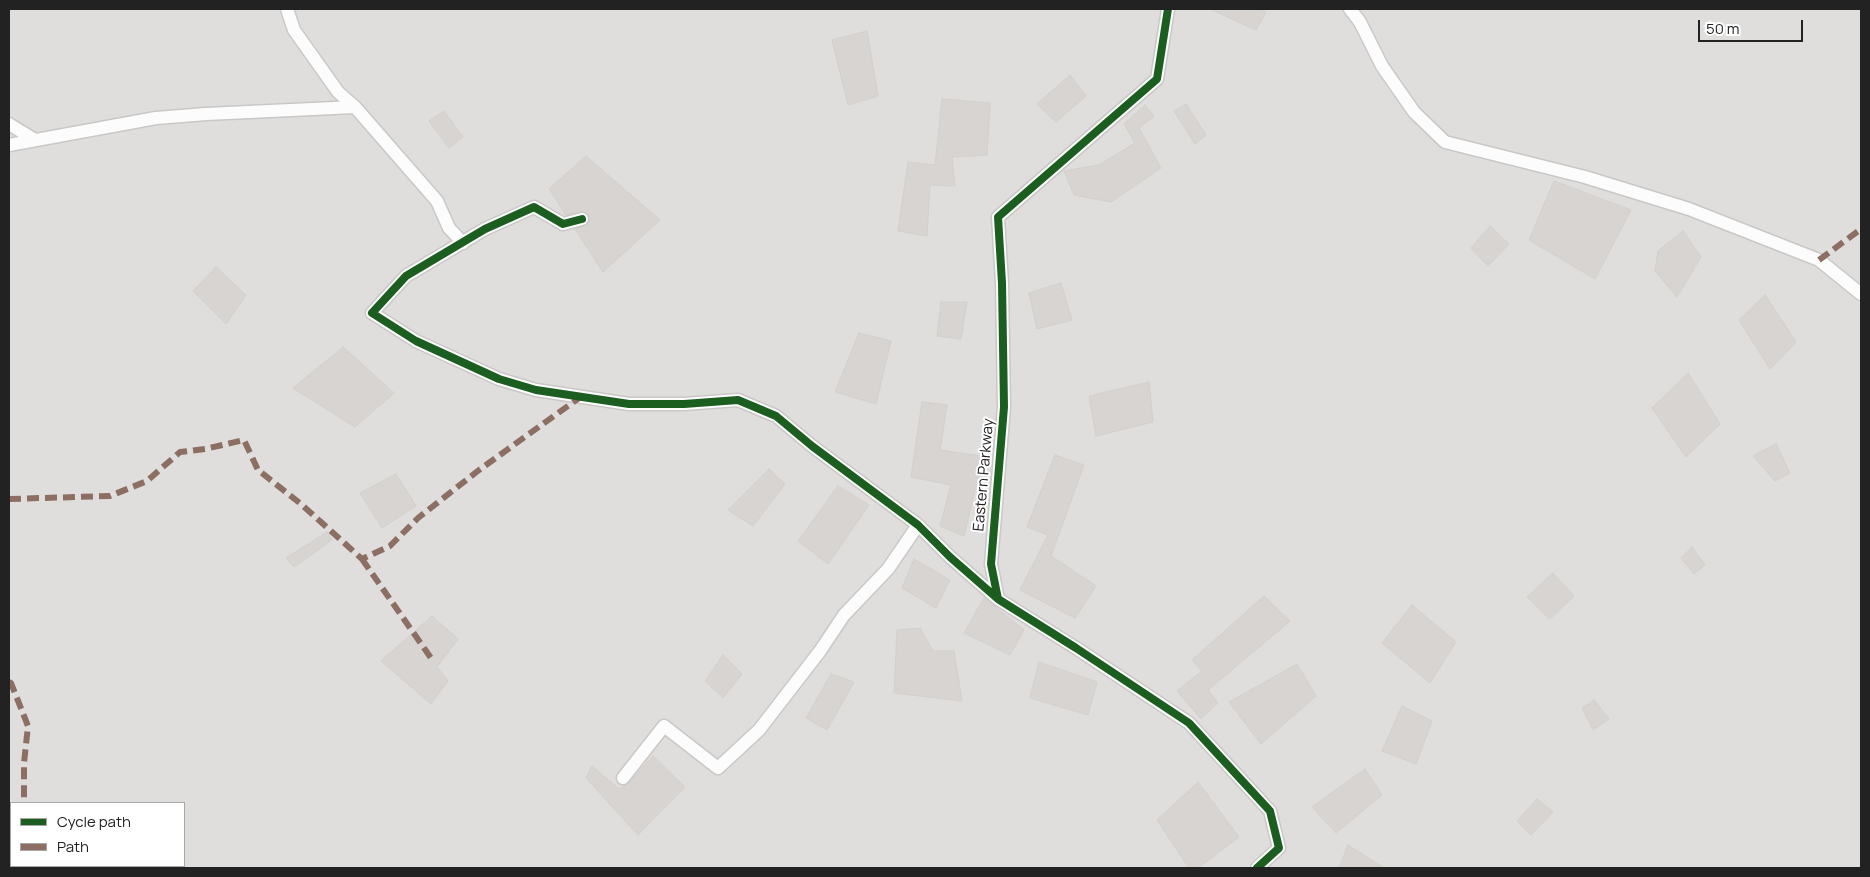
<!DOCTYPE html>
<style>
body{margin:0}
#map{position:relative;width:1870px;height:877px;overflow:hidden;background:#f0eeeb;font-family:Manrope,sans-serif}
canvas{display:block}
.frame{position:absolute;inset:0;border:10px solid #222;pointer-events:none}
.legend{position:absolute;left:10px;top:802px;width:175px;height:65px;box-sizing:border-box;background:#fff;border:1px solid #a7a7a7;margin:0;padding:6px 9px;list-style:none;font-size:15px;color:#222}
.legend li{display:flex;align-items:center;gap:10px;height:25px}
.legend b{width:25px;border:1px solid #a7a7a7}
.scale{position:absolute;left:1698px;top:20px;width:105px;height:22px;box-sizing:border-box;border:2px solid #222;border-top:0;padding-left:6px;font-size:15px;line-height:18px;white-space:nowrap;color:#222;-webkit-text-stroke:4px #fff;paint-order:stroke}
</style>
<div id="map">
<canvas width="1870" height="877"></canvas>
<div class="frame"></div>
<ul class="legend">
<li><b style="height:6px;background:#1b5e20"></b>Cycle path</li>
<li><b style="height:6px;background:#8d6e63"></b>Path</li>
</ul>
<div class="scale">50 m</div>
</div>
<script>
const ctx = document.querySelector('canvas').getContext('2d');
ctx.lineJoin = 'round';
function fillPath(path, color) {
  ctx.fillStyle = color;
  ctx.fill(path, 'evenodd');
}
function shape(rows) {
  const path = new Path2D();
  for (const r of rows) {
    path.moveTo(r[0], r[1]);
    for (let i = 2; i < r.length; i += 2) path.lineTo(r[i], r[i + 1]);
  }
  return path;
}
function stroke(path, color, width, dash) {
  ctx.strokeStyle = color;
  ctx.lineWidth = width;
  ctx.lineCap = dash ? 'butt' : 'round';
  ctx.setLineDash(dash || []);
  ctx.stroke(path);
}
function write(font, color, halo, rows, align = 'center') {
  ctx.font = font + ' Manrope,sans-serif';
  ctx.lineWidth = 4;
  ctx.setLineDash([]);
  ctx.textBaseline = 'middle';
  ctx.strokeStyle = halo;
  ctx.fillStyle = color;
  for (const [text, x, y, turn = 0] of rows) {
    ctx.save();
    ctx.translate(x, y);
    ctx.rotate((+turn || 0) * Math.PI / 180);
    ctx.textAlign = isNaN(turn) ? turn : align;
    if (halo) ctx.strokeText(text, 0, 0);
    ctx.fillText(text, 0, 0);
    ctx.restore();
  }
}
fillPath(shape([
 [9,9,1861,9,1861,868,9,868],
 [11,803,184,803,184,866,11,866]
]), '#dfdedc');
const building = shape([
 [1210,9,1259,9,1266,12,1256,30,1210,9],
 [867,31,878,96,848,105,832,40,867,31],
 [1070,75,1086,96,1056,122,1037,104,1070,75],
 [942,99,990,103,987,155,952,157,955,186,930,185,927,236,898,231,908,162,935,165,942,99],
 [1186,104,1206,135,1195,144,1174,111,1186,104],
 [1145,105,1154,116,1139,128,1161,168,1111,202,1074,195,1064,171,1099,165,1135,143,1124,124,1145,105],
 [444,111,463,137,449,148,429,121,444,111],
 [586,156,660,220,603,272,575,229,588,224,590,217,588,214,580,211,566,215,549,189,586,156],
 [1554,181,1631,210,1595,279,1529,240,1554,181],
 [1490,226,1509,244,1488,266,1471,248,1490,226],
 [1683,231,1701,257,1677,297,1655,271,1658,251,1683,231],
 [216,267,246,295,226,324,193,291,216,267],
 [1061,283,1072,320,1037,329,1029,293,1061,283],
 [1765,295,1796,342,1770,369,1739,320,1765,295],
 [941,302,967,302,961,339,937,336,941,302],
 [859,333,891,341,876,404,835,392,859,333],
 [343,347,394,393,355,427,293,388,343,347],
 [1688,373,1720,424,1686,457,1652,408,1688,373],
 [1149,382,1153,422,1096,436,1089,396,1149,382],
 [922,402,947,405,940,450,981,456,978,486,976,485,964,536,940,526,951,485,911,477,922,402],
 [1776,444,1790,473,1775,481,1753,456,1776,444],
 [1055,455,1084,465,1051,556,1096,586,1075,618,1020,590,1048,535,1027,527,1055,455],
 [769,469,785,484,753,526,728,510,769,469],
 [396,474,416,506,382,528,360,493,396,474],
 [838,486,869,505,828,564,798,541,838,486],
 [327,532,332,540,294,567,286,558,327,532],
 [1692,547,1705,565,1694,574,1681,558,1692,547],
 [914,559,950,580,936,608,902,588,914,559],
 [1553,573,1574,596,1550,619,1527,597,1553,573],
 [1264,596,1290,621,1208,690,1218,703,1201,719,1177,691,1202,671,1192,660,1264,596],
 [984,598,1024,630,1010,655,964,633,984,598],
 [1412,605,1456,642,1430,683,1382,643,1412,605],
 [432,616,458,639,437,667,448,681,431,704,381,661,432,616],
 [920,628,933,651,954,651,962,701,894,693,897,630,920,628],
 [723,655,742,674,723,698,705,681,723,655],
 [1039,662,1097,682,1088,715,1030,698,1039,662],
 [1297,664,1316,696,1261,744,1229,702,1297,664],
 [831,674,854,682,827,730,806,718,831,674],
 [1594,700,1609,719,1593,730,1582,708,1594,700],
 [1402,706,1432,721,1416,764,1382,751,1402,706],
 [653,756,685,787,638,835,586,778,592,766,619,789,629,783,653,756],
 [1365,769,1382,795,1336,833,1312,807,1365,769],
 [1198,782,1239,837,1198,868,1189,868,1157,820,1198,782],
 [1537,799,1553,812,1531,835,1517,821,1537,799],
 [1348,845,1384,868,1339,868,1348,845]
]);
fillPath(building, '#d7d4d2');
stroke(building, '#d3d0cc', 1);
const street = shape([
 [287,9,294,30,338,92,355,107,437,201,449,228,463,243],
 [1168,9,1157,79,998,217,1002,283,1004,407,991,564,998,599,1076,648,1189,723,1270,811,1279,848,1257,868],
 [1350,9,1360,22,1382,66,1414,112,1445,142,1585,177,1689,209,1819,260,1861,294],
 [9,124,35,140],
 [9,145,156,118,206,114,355,107],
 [582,219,563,224,534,207,485,229,406,276,372,313,416,341,499,379,536,390,629,404,684,404,738,400,776,416,812,446,918,525,950,557,998,599],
 [623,778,664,726,718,768,759,730,820,651,844,615,888,569,918,525]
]);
stroke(street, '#c9c8c7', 15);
stroke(street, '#fdfcfc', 12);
stroke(shape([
 [1819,260,1861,229],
 [9,499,110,496,147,481,180,452,205,449,244,440,258,470,301,504,362,559,390,546,418,518,479,470,579,398],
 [362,559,431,658],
 [9,682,11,683,28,726,24,763,24,803],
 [47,866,49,868]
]), '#8d6e63', 6, [12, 6]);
stroke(shape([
 [1168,9,1157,79,998,217,1002,283,1004,407,991,564,998,599,1076,648,1189,723,1270,811,1279,848,1257,868],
 [582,219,563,224,534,207,485,229,406,276,372,313,416,341,499,379,536,390,629,404,684,404,738,400,776,416,812,446,918,525,950,557,998,599]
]), '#1b5e20', 8);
write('15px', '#222', '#fff', [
 ["Eastern Parkway",984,475,-85]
]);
</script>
